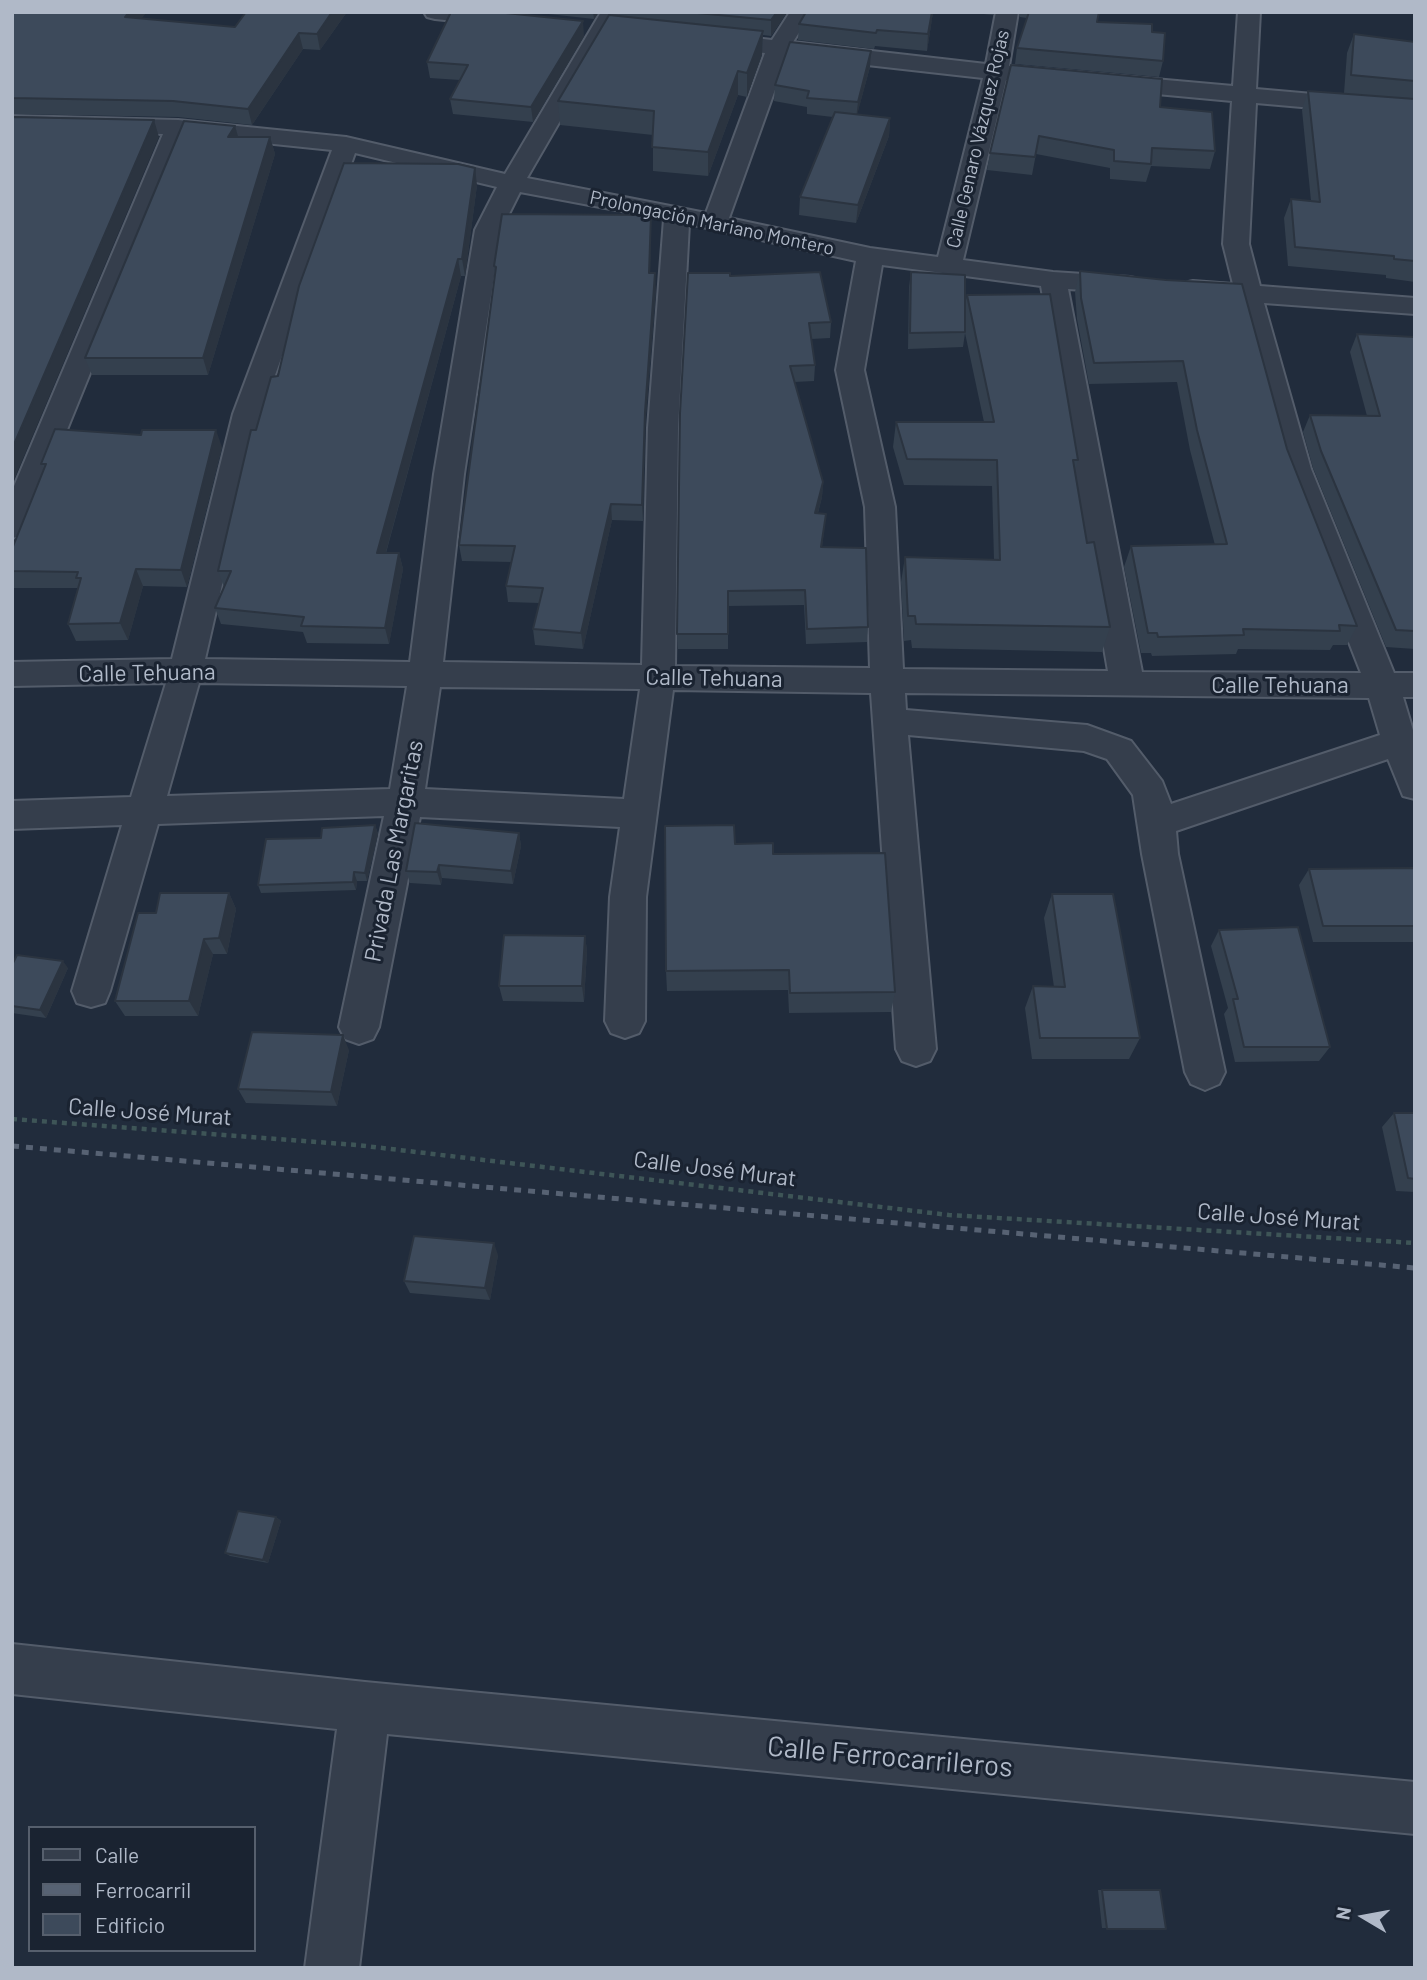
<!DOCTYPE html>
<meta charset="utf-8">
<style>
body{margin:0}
#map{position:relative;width:1427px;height:1980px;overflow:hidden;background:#212c3c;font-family:Barlow,sans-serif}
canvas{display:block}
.frame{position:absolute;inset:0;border:14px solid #b0b9c8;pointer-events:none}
.legend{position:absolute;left:28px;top:1826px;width:228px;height:126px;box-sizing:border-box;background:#1a2331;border:2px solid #565f6d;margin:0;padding:9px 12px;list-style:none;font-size:21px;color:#b0b9c8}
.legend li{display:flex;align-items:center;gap:14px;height:35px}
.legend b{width:35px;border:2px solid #565f6d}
.north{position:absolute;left:1329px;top:1882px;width:70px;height:70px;-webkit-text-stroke:5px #1a2331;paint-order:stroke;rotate:280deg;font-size:19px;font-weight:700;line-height:28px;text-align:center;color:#b0b9c8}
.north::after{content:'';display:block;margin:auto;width:24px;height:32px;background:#b0b9c8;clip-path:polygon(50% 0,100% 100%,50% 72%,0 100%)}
</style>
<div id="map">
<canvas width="1427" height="1980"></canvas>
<div class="frame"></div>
<ul class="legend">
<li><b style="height:9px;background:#353e4c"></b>Calle</li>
<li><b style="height:9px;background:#576273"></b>Ferrocarril</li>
<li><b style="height:19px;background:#3d4a5b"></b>Edificio</li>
</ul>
<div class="north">N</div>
</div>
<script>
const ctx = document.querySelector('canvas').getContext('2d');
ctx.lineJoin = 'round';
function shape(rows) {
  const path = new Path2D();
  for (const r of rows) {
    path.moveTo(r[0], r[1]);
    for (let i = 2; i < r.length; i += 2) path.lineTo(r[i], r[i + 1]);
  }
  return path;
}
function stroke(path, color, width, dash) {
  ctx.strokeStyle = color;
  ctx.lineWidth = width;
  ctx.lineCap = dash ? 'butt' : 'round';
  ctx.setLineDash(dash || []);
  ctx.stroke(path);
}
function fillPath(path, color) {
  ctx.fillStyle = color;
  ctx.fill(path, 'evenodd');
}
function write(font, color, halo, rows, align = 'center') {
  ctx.font = font + ' Barlow,sans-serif';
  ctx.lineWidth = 6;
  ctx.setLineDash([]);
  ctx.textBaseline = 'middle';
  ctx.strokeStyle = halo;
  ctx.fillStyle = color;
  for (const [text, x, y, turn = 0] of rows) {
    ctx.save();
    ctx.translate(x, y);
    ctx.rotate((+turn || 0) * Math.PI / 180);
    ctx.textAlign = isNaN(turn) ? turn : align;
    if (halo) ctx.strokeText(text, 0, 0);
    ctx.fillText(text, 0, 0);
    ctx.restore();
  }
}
const minor = shape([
 [424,12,504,12,512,14,515,19,512,24,504,26,435,19,427,17,424,12],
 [601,12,623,12,527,178,706,213,765,53,710,47,702,45,699,40,702,35,710,33,772,40,790,12,812,12,793,42,986,64,996,12,1018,12,1009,66,1233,86,1238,12,1260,12,1256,89,1415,103,1415,117,1256,103,1249,244,1260,286,1415,298,1415,314,1264,303,1311,469,1394,673,1415,673,1415,697,1403,697,1415,737,1415,799,1403,796,1388,759,1176,831,1178,854,1225,1072,1219,1084,1205,1090,1191,1084,1185,1072,1142,854,1133,795,1107,759,1084,751,908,735,936,1049,930,1061,916,1066,902,1061,896,1049,871,693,673,690,646,897,645,1021,639,1033,625,1038,611,1033,605,1021,610,897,620,827,420,817,379,1027,373,1039,359,1044,345,1039,339,1027,384,816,158,824,110,991,105,1003,91,1007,77,1003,72,991,122,825,12,829,12,801,131,797,166,683,12,686,12,662,172,659,233,414,332,150,187,135,27,528,23,535,12,538,12,491,163,134,12,130,12,116,178,120,346,137,505,174,601,12],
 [787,56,983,78,938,257,870,248,729,218,787,56],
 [1006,80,1232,101,1223,244,1233,284,1193,281,1184,283,1180,289,1184,295,1193,297,1236,300,1281,469,1361,673,1142,672,1068,289,1130,293,1139,291,1143,285,1139,279,1130,277,1053,272,963,260,1006,80],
 [355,153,497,187,475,230,434,474,410,662,205,659,261,414,355,153],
 [520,192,664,219,648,428,642,665,443,662,464,474,501,230,520,192],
 [689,224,856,261,836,370,865,507,870,668,675,666,678,428,689,224],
 [882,265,1041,286,1108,671,903,669,895,507,864,370,882,265],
 [199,683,407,686,390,789,167,796,199,683],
 [440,687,640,689,624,799,425,789,440,687],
 [905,693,1369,698,1380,735,1171,804,1162,781,1131,741,1087,725,906,710,905,693],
 [12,1644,365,1682,1415,1782,1415,1834,387,1734,359,1968,305,1968,337,1729,12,1694,12,1644]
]);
stroke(minor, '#535c6a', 4);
stroke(shape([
 [12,1119,357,1145,949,1215,1415,1243]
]), '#3e5557', 4.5, [5, 5]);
fillPath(minor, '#353e4c');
stroke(shape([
 [12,1146,1415,1268]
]), '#576273', 5, [7, 7]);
fillPath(shape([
 [246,12,347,12,320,50,303,49,252,125,178,117,12,114,12,13,142,19,235,27],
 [530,12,599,12,594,19],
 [620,12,787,12,771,36,763,35,762,54,747,97,738,95,708,176,653,171,653,135,560,125,558,101,620,16],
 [933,12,927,51,875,46,874,49,798,40,799,24],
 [964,12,994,12,993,15],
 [1019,12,1100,12,1097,22,1152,32,1163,61,1159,77,1015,64,1017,48,1027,18,1020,17],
 [1354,34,1415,42,1415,282,1386,278,1386,275,1288,266,1284,218,1291,199,1311,201,1302,110,1308,91,1344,93,1347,53],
 [584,36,533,122,453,114,450,99,460,80,430,78,427,62],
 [1011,65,1160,107,1215,151,1210,169,1151,166,1146,182,1110,179,1110,168,1036,154,1032,175,987,170,990,153],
 [870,67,857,114,890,118,889,136,856,223,799,215,800,197,833,117,807,114,807,107,774,101,775,85],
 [235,126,238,137,270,137,275,154,208,375,92,375,85,358],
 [477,185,465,276,461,276,386,553,399,553,403,569,389,644,307,643,303,632,221,624,215,608,224,587,218,571,256,430,278,376],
 [651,215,650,273,656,289,645,428,643,521,612,520,583,649,535,645,533,629,539,603,508,602,506,586,512,562,462,561,459,545,495,277,494,266],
 [1080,271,1287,449,1357,626,1347,645,1333,645,1330,650,1238,649,1236,654,1152,656,1151,653,1141,653,1124,567,1131,546,1215,545,1190,450,1177,382,1089,384,1077,319,1075,292],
 [911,272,965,306,967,295,1078,460,1075,472,1087,543,1110,627,1102,652,912,648,911,640,904,641,901,582,905,557,994,560,992,486,904,485,893,447,896,422,984,422,965,333,963,347,908,349,909,287],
 [730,276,831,322,830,338,811,339,815,365,814,381,794,382,823,482,822,497,818,513,826,514,822,547,868,627,867,642,806,644,804,605,728,606,728,649,678,649,677,634],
 [1357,334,1415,337,1415,649,1386,647,1313,468,1303,432,1310,415,1367,416,1350,352],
 [222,447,187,587,143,586,128,640,76,641,68,624,78,588,13,588,12,549,44,470,41,464],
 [375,825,378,834,367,881,357,881,356,890,261,893,258,885,321,838],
 [519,833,521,846,513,884,442,878,441,885,410,883,406,871],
 [735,844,773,854,895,992,891,1012,789,1013,788,990,667,991,666,971],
 [1415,868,1415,942,1313,942,1299,885,1309,869],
 [229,893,236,909,227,954,213,954,198,1016,125,1016,115,1001,156,913],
 [1052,894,1140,1038,1129,1059,1032,1059,1025,1008,1033,986,1054,987,1044,918],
 [1219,930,1330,1047,1319,1061,1235,1062,1224,1014,1228,1008,1211,946],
 [585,936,587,951,584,1002,503,1001,499,986],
 [12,965,68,968,46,1018,12,1013],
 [349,1050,337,1106,246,1103,238,1089],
 [1394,1113,1415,1113,1415,1192,1396,1191,1382,1127],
 [498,1255,490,1300,410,1293,404,1281],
 [276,1517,281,1521,268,1563,230,1556,225,1553],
 [1098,1890,1160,1890,1166,1929,1102,1928]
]), '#34404e');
fillPath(shape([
 [129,12,147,12,130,33,125,17],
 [332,12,347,12,320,50,317,34],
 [593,12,599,12,594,19],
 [777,12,787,12,771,36,771,20],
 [932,12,933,12,927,51,928,34],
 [583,21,584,36,533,122,531,107],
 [763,31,762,54,747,97,747,73],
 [299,33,303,49,252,125,248,109],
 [871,51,870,67,856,119,858,102],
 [738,71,738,95,708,176,708,152],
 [890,118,889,136,856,223,858,205],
 [154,120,159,137,14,480,12,477,12,449],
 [235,126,240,143,228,137],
 [270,137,275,154,208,375,203,358],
 [475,168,477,185,465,276,462,259],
 [651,215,651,231,650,289,649,273],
 [458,259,461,276,381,570,377,553],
 [655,273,656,289,645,428,643,521,642,505,645,412],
 [216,430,222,447,187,587,181,570],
 [823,482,822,497,814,528,815,513],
 [611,504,612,520,583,649,581,633],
 [399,553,403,569,389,644,385,628],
 [136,569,143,586,128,640,120,623],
 [375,825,378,834,367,881,365,873],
 [519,833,521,846,513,884,511,871],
 [439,865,442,878,441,885,437,872],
 [354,872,357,881,356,890,353,882],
 [229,893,236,909,227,954,219,938],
 [585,936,587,951,584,1002,582,986],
 [204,939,213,954,198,1016,189,1001],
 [63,961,68,968,46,1018,40,1010],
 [343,1035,349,1050,337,1106,331,1092],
 [494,1243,498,1255,490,1300,485,1288],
 [276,1517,281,1521,268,1563,263,1560]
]), '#2b3440');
const building = shape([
 [129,12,125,17,235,27,246,12,332,12,317,34,299,33,248,109,173,101,12,98,12,13,129,12],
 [451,12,496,12,583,21,531,107,450,99,468,65,427,62,451,12],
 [687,12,777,12,771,20,687,12],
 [806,12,932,12,928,34,877,30,876,33,799,24,806,12],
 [1029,12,1099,12,1097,22,1152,24,1152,32,1165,33,1163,61,1017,48,1029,12],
 [609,15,763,31,747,73,738,71,708,152,652,147,654,111,558,101,609,15],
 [1354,34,1415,42,1415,81,1351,75,1354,34],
 [790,42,871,51,858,102,807,98,809,91,775,85,790,42],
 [1011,65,1162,79,1160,107,1212,112,1215,151,1152,148,1151,164,1114,161,1114,150,1039,136,1035,157,990,153,1011,65],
 [1308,91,1415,99,1415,261,1394,259,1394,256,1295,247,1291,199,1320,202,1308,91],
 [835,112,890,118,858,205,800,197,835,112],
 [12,117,154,120,12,449,12,117],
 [184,121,235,126,228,137,270,137,203,358,85,358,184,121],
 [344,163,458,164,475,168,462,259,458,259,377,553,399,553,385,628,301,626,304,617,215,608,231,571,218,571,251,430,256,430,271,377,278,376,299,286,344,163],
 [502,214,651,215,649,273,655,273,645,412,642,505,611,504,581,633,533,629,543,588,506,586,515,546,459,545,496,267,494,266,502,214],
 [1080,271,1166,280,1242,284,1287,449,1357,626,1339,625,1340,631,1243,629,1244,635,1158,637,1157,633,1148,633,1131,546,1227,544,1197,430,1183,361,1094,363,1081,298,1080,271],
 [820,272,831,322,809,323,815,365,790,366,823,482,815,513,826,514,821,547,866,548,868,627,807,629,805,590,728,591,728,634,677,634,680,413,688,273,730,273,730,276,820,272],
 [911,272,965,275,965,332,910,333,911,272],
 [1050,294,1078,460,1073,460,1087,543,1094,542,1110,627,916,624,915,616,908,616,905,557,1000,560,997,460,907,459,896,422,994,422,967,295,1050,294],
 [1357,334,1415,337,1415,631,1396,630,1321,451,1310,415,1380,416,1357,334],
 [55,429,141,435,142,430,216,430,181,570,136,569,120,623,68,624,81,578,76,578,78,572,12,571,12,549,46,464,41,464,55,429],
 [415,823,519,833,511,871,439,865,437,872,406,871,415,823],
 [375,825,365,873,354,872,353,882,258,885,266,839,321,838,322,828,375,825],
 [734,825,735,844,773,843,773,854,885,853,895,992,790,993,789,970,666,971,665,826,734,825],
 [1415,868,1415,926,1323,926,1309,869,1415,868],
 [160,893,229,893,219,938,204,939,189,1001,115,1001,138,913,156,913,160,893],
 [1052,894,1113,894,1140,1038,1040,1038,1033,986,1065,987,1052,894],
 [1298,927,1330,1047,1244,1047,1233,999,1238,999,1219,930,1298,927],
 [504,935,585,936,582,986,499,986,504,935],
 [17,955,63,961,40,1010,12,1006,12,965,17,955],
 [252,1032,343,1035,331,1092,238,1089,252,1032],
 [1394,1113,1415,1113,1415,1179,1408,1178,1394,1113],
 [414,1236,494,1243,485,1288,404,1281,414,1236],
 [238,1511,276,1517,263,1560,225,1553,238,1511],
 [1102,1890,1160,1890,1166,1929,1107,1929,1102,1890]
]);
fillPath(building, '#3d4a5b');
stroke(building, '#2b3440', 2);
write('19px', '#b0b9c8', '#1a2331', [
 ["Calle Genaro Vázquez Rojas",978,139,-77],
 ["Prolongación Mariano Montero",712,223,12]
]);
write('23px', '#b0b9c8', '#1a2331', [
 ["Calle Tehuana",147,673,-1],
 ["Calle Tehuana",714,678,1],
 ["Calle Tehuana",1280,685],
 ["Privada Las Margaritas",394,851,-79],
 ["Calle José Murat",150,1112,4],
 ["Calle José Murat",715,1169,7],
 ["Calle José Murat",1279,1217,4]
]);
write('28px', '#b0b9c8', '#1a2331', [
 ["Calle Ferrocarrileros",890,1757,5]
]);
</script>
